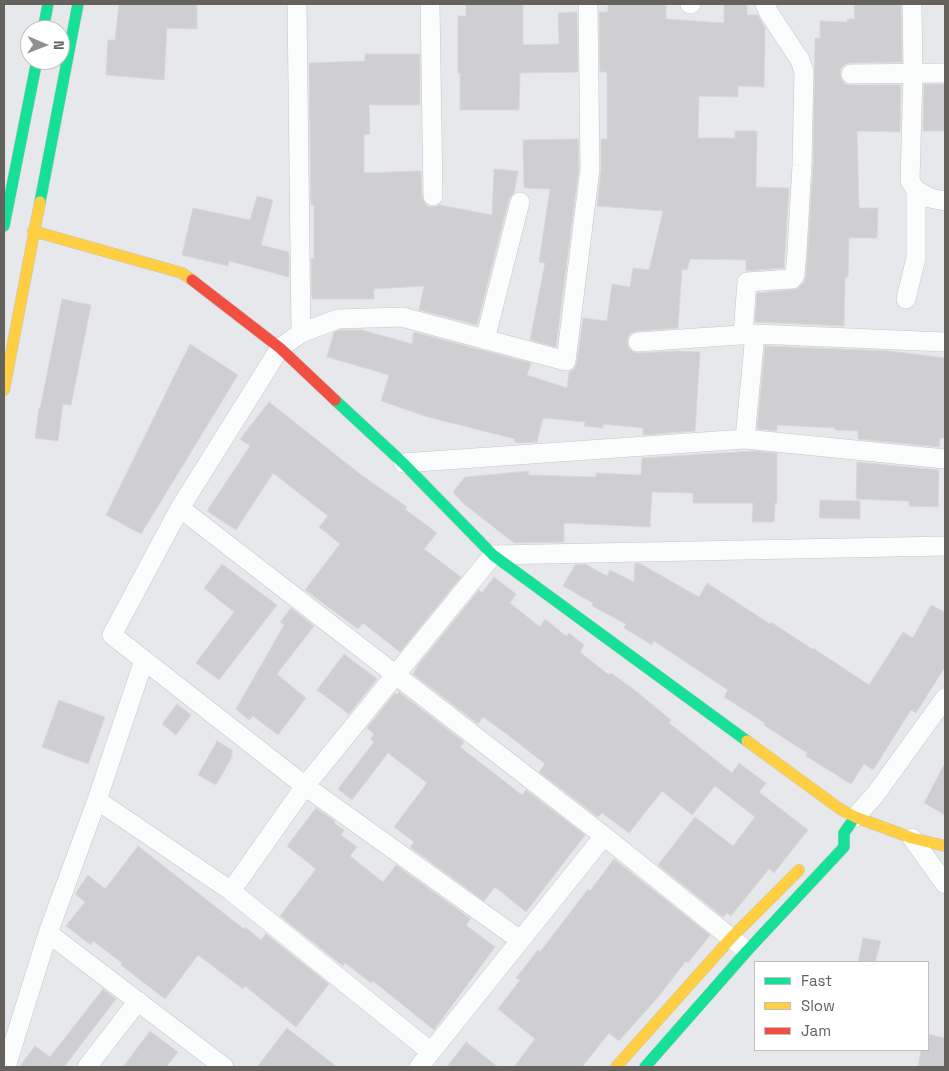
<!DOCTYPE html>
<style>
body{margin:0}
#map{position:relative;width:949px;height:1071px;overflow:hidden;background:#e6e8ec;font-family:"Space Grotesk",sans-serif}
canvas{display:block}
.frame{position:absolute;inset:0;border:5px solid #65615c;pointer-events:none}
.legend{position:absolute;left:754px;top:961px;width:175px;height:90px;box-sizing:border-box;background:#fff;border:1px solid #c1c0be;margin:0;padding:6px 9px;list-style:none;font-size:15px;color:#65615c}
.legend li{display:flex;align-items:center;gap:10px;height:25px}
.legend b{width:25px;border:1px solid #c1c0be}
.north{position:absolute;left:20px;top:20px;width:50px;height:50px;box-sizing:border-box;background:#fff;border:1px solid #c1c0be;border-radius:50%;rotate:91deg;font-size:14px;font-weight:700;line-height:20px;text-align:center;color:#65615c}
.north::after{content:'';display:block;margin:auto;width:18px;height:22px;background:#92908e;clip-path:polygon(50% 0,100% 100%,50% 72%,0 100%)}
</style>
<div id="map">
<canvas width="949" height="1071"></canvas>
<div class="frame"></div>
<ul class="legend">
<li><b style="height:6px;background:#16e098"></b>Fast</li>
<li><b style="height:6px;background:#ffcf43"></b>Slow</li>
<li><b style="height:6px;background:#f24e42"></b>Jam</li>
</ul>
<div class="north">N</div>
</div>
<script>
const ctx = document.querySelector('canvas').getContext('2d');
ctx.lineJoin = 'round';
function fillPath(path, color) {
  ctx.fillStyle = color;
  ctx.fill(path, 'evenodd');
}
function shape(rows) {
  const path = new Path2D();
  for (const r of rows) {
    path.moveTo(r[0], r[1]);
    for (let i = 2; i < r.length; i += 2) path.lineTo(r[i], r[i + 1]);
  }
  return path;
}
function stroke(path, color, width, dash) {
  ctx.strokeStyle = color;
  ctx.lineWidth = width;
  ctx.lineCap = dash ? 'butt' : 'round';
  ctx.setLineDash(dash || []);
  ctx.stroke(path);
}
const building = shape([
 [119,4,197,4,197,29,167,28,164,80,106,75,108,40,115,40,119,4],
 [466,4,523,4,523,45,559,44,558,13,577,12,578,72,520,73,519,110,460,110,460,73,458,73,458,16,466,16,466,4],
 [608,4,666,4,666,19,724,23,724,4,747,4,747,15,758,15,765,28,764,87,738,86,738,97,699,96,698,138,735,138,735,131,757,131,756,187,789,188,784,268,746,271,746,260,690,259,687,270,682,269,678,328,637,331,631,333,628,337,627,342,629,349,634,352,638,353,677,351,700,352,695,431,643,435,643,428,603,424,603,428,584,426,585,422,543,418,537,442,520,443,514,442,515,439,428,417,381,401,389,375,327,357,334,332,340,330,362,330,412,344,414,332,531,363,527,375,567,388,569,372,574,369,577,362,583,318,607,321,612,284,630,287,633,268,649,270,663,211,597,206,601,170,601,139,607,139,607,72,600,72,599,12,608,12,608,4],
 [854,4,901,4,902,62,850,63,846,64,841,68,840,74,842,80,845,84,851,85,901,85,900,132,857,131,859,208,878,208,877,238,849,238,848,277,845,277,844,326,755,322,757,293,797,289,804,282,806,276,813,166,815,38,820,38,820,21,847,22,847,19,855,19,854,4],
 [365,54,420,54,420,105,369,105,370,134,364,135,364,173,421,171,422,197,424,202,427,206,434,207,440,205,492,215,494,169,518,171,514,193,509,199,477,325,419,310,424,286,374,289,374,299,312,299,311,258,314,259,314,205,311,205,309,63,365,61,365,54],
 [924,84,945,84,945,131,923,131,924,84],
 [578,139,579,168,556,347,530,340,545,263,539,262,550,189,524,188,523,140,578,139],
 [257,196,273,200,261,245,289,252,289,277,229,261,228,266,182,255,193,208,250,220,257,196],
 [62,299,91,305,71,405,63,404,58,441,35,438,39,408,40,409,62,299],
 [190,344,238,375,141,534,106,515,190,344],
 [765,346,889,351,945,358,945,438,940,438,939,447,858,439,858,431,835,430,835,428,777,425,777,431,757,429,765,346],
 [269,402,360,474,407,507,405,509,437,533,424,549,461,577,400,652,363,623,358,629,305,590,340,544,319,527,328,516,273,473,236,530,207,511,250,446,240,439,269,402],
 [755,451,777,453,777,503,775,503,774,522,752,522,753,503,693,503,693,493,652,492,650,527,564,523,564,542,514,543,464,504,453,492,465,477,529,471,528,475,596,477,596,473,641,475,642,458,755,451],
 [857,462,939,470,938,507,909,506,909,501,856,499,857,462],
 [820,500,860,501,860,519,819,518,820,500],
 [635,563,639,563,699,597,707,583,770,624,771,622,812,649,813,648,869,685,903,632,913,638,931,605,945,612,945,667,916,713,911,710,873,770,864,764,851,784,806,756,807,753,764,725,765,723,724,697,728,690,654,641,652,645,624,628,626,624,592,606,593,603,563,586,575,565,585,564,607,576,610,570,634,582,635,563],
 [222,564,277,605,219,680,196,663,234,612,204,588,222,564],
 [494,577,516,594,510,603,540,627,545,619,566,636,569,633,584,645,580,652,609,675,611,673,632,688,671,720,669,723,732,773,739,763,766,783,759,792,808,830,774,873,769,869,731,916,727,913,723,917,658,865,695,817,733,846,755,817,715,786,692,815,662,791,629,833,602,813,598,817,539,772,545,764,508,735,483,717,478,724,413,674,418,665,479,590,482,593,494,577],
 [291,608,314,626,277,674,306,698,278,735,253,716,249,720,236,709,284,625,280,622,291,608],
 [344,654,377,679,349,714,317,690,344,654],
 [399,692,464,742,460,747,522,795,526,790,585,835,526,912,495,887,484,901,410,847,414,842,394,827,427,783,388,753,352,800,338,789,374,742,370,739,374,734,367,728,395,693,397,695,399,692],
 [59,700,105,717,88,764,42,747,59,700],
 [177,704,191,715,176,735,162,724,177,704],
 [217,741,232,750,232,757,216,785,198,775,217,741],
 [945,763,945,815,924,803,945,763],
 [316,808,335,821,334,823,344,830,341,835,357,847,350,856,383,882,396,865,471,919,466,925,495,947,434,1030,373,981,371,983,345,963,343,966,280,916,316,869,287,846,316,808],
 [138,846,244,929,245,927,261,940,266,934,329,984,296,1027,245,986,243,989,198,955,165,999,121,965,122,963,93,941,91,945,66,926,85,902,75,894,88,875,105,889,138,846],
 [614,859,710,935,688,963,686,961,659,996,619,1041,609,1033,582,1067,514,1067,535,1039,498,1009,520,980,516,978,538,950,540,952,588,889,590,891,614,859],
 [863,938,881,941,875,962,858,962,863,938],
 [103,989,116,999,64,1067,19,1067,35,1046,50,1057,103,989],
 [287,1028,337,1067,257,1067,287,1028],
 [150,1031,178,1052,166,1067,123,1067,150,1031],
 [928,1034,945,1038,945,1067,918,1067,921,1050,928,1050,928,1034],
 [466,1042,498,1067,447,1067,466,1042]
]);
fillPath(building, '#cfcfd2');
stroke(building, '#d6d8dc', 1);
const street = shape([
 [297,4,301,333],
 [430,4,433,196],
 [690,4,691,4],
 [912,4,913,74,910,181,916,190,930,198,945,201],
 [851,74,945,73],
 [906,299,916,258,916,190],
 [743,334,747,282,792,279,795,275,797,252,802,165,804,72,800,60,769,13,765,4],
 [485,340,520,202],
 [638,342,755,334],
 [745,439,755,334,945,342],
 [403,463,745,439,945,459],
 [180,508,604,836,741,946],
 [144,660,97,800,48,933,224,1067],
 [97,800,231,891,431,1052],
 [855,817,875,795,945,698],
 [912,838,945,884],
 [231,891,305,786,493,555,945,546],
 [520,940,305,786,112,635,180,508,280,348,301,333,338,319,402,317,566,361,590,169,588,4],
 [6,1067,48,933],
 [87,1067,138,1001],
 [419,1067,604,836]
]);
const fast = shape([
 [43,30,48,4],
 [40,202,78,4],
 [4,226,37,60],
 [335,400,403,463,493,555,747,741],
 [645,1067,747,951,844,847,844,833,855,817]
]);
const slow = shape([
 [33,231,182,273,192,280],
 [4,390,40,202],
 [747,741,840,809,855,817,912,838,945,846],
 [616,1067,732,937,799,870]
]);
const jam = shape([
 [192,280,280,348,335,400]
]);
stroke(street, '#c5c6c6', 20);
stroke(fast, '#c4c5c5', 12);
stroke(slow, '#c4c5c5', 12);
stroke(jam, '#c4c5c5', 12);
stroke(street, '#fbfcfc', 19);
stroke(fast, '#16e098', 11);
stroke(slow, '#ffcf43', 11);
stroke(jam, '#f24e42', 11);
</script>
